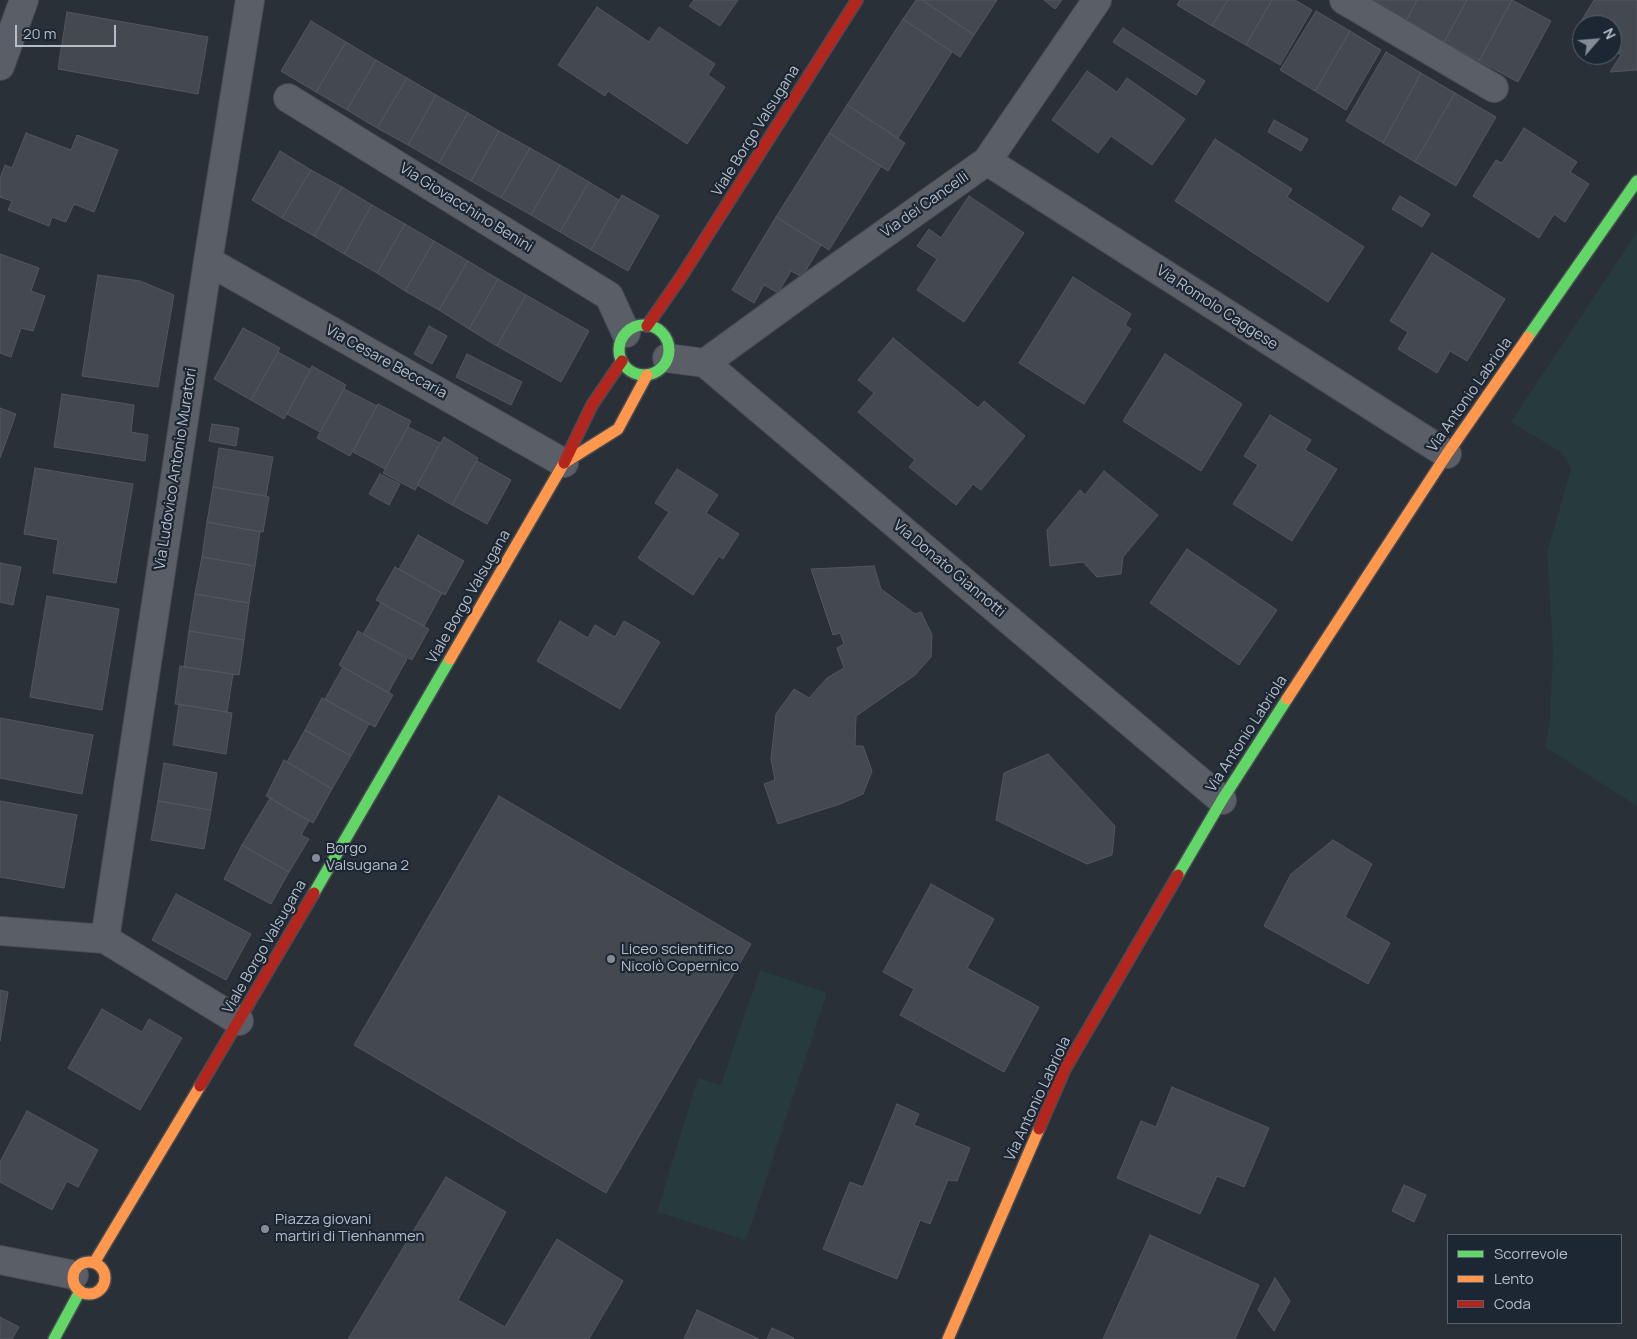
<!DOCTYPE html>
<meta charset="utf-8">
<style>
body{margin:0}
#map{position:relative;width:1637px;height:1339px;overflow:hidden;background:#2a3038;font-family:Manrope,sans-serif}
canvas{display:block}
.legend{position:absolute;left:1447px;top:1234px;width:175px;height:90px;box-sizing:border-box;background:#1d2633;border:1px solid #59626f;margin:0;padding:6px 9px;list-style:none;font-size:15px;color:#b4bcc9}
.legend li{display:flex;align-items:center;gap:10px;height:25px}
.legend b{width:25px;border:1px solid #59626f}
.north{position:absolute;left:1572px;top:15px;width:50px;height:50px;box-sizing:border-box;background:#1d2633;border:1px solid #59626f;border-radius:50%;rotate:63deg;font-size:14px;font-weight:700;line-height:20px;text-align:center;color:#b4bcc9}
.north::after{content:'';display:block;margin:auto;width:18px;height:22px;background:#848b96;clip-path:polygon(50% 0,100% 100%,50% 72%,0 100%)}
.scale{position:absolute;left:15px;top:25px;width:101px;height:22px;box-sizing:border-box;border:2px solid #b4bcc9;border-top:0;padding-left:6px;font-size:15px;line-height:18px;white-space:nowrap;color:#b4bcc9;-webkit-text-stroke:4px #1d2633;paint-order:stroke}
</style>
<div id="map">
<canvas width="1637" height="1339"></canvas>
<ul class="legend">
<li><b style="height:6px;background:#63d668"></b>Scorrevole</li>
<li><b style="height:6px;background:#ff974d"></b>Lento</li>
<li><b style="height:6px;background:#b3261e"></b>Coda</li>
</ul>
<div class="north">N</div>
<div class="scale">20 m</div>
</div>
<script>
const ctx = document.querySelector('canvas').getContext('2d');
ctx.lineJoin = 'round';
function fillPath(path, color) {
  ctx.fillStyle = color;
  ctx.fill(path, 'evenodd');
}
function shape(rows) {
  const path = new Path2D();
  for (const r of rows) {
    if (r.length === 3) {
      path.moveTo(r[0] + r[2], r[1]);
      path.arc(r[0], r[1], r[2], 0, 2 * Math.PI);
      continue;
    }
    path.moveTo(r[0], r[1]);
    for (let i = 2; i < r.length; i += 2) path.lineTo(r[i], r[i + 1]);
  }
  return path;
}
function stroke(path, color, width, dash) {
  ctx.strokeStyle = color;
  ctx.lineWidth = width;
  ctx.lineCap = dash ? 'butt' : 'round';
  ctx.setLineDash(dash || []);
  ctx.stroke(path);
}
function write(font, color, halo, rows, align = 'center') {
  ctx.font = font + ' Manrope,sans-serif';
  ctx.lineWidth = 4.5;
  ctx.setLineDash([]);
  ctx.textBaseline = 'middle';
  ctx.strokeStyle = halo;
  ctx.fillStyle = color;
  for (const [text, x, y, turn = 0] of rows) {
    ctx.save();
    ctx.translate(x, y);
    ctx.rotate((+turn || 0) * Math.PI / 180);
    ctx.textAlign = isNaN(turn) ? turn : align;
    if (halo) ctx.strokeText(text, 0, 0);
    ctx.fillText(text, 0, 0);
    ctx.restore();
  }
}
fillPath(shape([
 [1637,232,1637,806,1545,747,1550,719,1553,649,1547,553,1571,469,1562,453,1511,422],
 [760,970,827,993,746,1240,657,1212,698,1078,721,1085]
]), '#273a3e');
const building = shape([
 [694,0,738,0,720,26,689,6,694,0],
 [916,0,922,0,974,35,960,57,903,19,916,0],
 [922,0,997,0,974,35,922,0],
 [1044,0,1062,0,1055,9,1044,0],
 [1180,0,1228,0,1212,26,1177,5,1180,0],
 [1228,0,1272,0,1246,45,1212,26,1228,0],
 [1272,0,1295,0,1312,10,1280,65,1246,45,1272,0],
 [1370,0,1417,0,1406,21,1370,0],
 [1417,0,1467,0,1444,42,1406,21,1417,0],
 [1467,0,1512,0,1479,61,1444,42,1467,0],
 [1512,0,1551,21,1518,82,1479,61,1512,0],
 [1594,0,1637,0,1637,70,1610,72,1621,55,1612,50,1612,25,1582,25,1582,32,1577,28,1594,0],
 [597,7,649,42,659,27,715,64,708,75,725,87,687,144,608,91,605,96,558,65,597,7],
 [1316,11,1350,31,1315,91,1280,70,1316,11],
 [67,12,208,37,198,94,58,69,67,12],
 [903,19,952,52,898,138,847,105,903,19],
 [311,21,346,42,316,92,281,71,311,21],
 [1123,28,1205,81,1196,95,1113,42,1123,28],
 [1350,31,1381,50,1346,110,1315,91,1350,31],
 [346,42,376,60,347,110,316,92,346,42],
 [1386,52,1421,73,1383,143,1346,121,1386,52],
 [376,60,407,78,377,128,347,110,376,60],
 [1087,71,1117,92,1127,78,1185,119,1152,165,1111,136,1098,153,1052,120,1087,71],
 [1421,73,1455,93,1415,162,1383,143,1421,73],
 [407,78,436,95,408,145,377,128,407,78],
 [1455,93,1496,117,1456,186,1415,162,1455,93],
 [436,95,468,113,439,163,408,145,436,95],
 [847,105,905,143,888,171,829,133,847,105],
 [468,113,499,131,471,181,439,163,468,113],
 [1274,120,1308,139,1301,151,1268,132,1274,120],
 [1524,128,1577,162,1570,172,1589,184,1565,222,1554,214,1539,238,1473,196,1496,160,1502,163,1524,128],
 [499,131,530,148,501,198,471,181,499,131],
 [26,133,71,150,77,135,118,150,94,212,74,204,66,222,52,217,49,226,8,210,12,201,0,197,0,178,5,165,12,168,26,133],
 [829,133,881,166,829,250,776,217,829,133],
 [1215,139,1292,189,1287,197,1364,247,1328,302,1175,201,1215,139],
 [530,148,560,165,531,215,501,198,530,148],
 [280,151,311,170,282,218,252,200,280,151],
 [560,165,589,182,560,232,531,215,560,165],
 [311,170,342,187,314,236,282,218,311,170],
 [589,182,619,200,591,250,560,232,589,182],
 [342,187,372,205,344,254,314,236,342,187],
 [622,195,659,216,628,271,591,250,622,195],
 [969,196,1024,233,964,322,917,290,937,259,917,246,929,229,941,238,969,196],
 [1400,196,1430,214,1422,227,1392,209,1400,196],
 [372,205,405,224,377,273,344,254,372,205],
 [776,217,821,245,802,277,791,271,778,293,764,285,754,303,732,290,776,217],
 [405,224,434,241,405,291,377,273,405,224],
 [434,241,468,261,439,310,405,291,434,241],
 [1432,253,1505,299,1467,361,1450,351,1437,373,1398,349,1408,332,1390,321,1432,253],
 [0,254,39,268,31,291,45,296,33,331,21,328,11,357,0,353,0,254],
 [468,261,498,279,469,329,439,310,468,261],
 [98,275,140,281,174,295,158,387,82,376,98,275],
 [1073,277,1131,314,1125,325,1131,329,1084,404,1019,363,1073,277],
 [498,279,526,295,497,346,469,329,498,279],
 [526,295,589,331,561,382,497,346,526,295],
 [429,326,447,336,432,364,414,354,429,326],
 [243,328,280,348,251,400,214,379,243,328],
 [893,338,978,408,984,401,1025,436,981,490,973,484,956,505,909,467,915,460,858,412,874,393,858,380,893,338],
 [278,352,311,370,284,419,251,400,278,352],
 [467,354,522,382,511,405,456,377,467,354],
 [1165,354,1242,404,1201,471,1123,421,1165,354],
 [312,366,346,385,320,432,287,414,312,366],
 [344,389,377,406,350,456,317,438,344,389],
 [62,394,134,405,131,432,148,435,145,461,54,447,62,394],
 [378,404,411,421,385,469,353,452,378,404],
 [0,408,16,414,0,458,0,408],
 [1270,415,1311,440,1305,450,1337,469,1292,541,1233,504,1258,465,1244,456,1270,415],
 [212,424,239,428,236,446,209,441,212,424],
 [408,427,440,443,415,490,383,473,408,427],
 [444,437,478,458,452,505,417,485,444,437],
 [219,448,273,457,266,496,213,487,219,448],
 [477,461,511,480,487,524,452,505,477,461],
 [35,468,133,484,116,583,53,573,58,540,24,534,35,468],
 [677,469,718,495,706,513,739,534,723,559,719,556,693,595,638,558,669,512,655,503,677,469],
 [1104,471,1158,515,1123,557,1121,574,1097,577,1083,562,1050,566,1047,530,1080,490,1085,495,1104,471],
 [380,474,400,484,389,505,369,494,380,474],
 [213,487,269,497,263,532,207,522,213,487],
 [207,522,260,532,255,566,202,557,207,522],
 [418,535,464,561,445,595,399,569,418,535],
 [1187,549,1277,610,1239,665,1150,603,1187,549],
 [202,557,255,566,249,603,195,594,202,557],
 [0,563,21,567,13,605,0,602,0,563],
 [874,566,881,589,915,614,921,612,932,635,931,657,915,675,856,716,855,746,863,746,872,771,863,794,840,804,778,824,764,784,775,780,771,759,776,714,794,689,809,698,827,678,844,668,837,648,844,644,840,633,833,635,811,569,874,566],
 [395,567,442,593,424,626,376,600,395,567],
 [195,594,249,603,244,640,189,631,195,594],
 [47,596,119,609,102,710,30,697,47,596],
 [381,603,429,629,412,660,363,634,381,603],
 [560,621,588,638,595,625,615,637,624,621,660,642,620,709,537,661,560,621],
 [189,631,244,640,239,675,184,667,189,631],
 [358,631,407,659,388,693,339,665,358,631],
 [180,666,233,674,227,712,175,704,180,666],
 [343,667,393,695,375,727,325,699,343,667],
 [322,698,369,724,351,756,305,730,322,698],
 [179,704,232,713,226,754,173,745,179,704],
 [0,718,93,735,82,794,0,778,0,718],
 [305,730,351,756,332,789,287,762,305,730],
 [1048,754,1115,826,1112,855,1087,864,996,820,1004,773,1048,754],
 [284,760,332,789,313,823,266,796,284,760],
 [164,763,217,773,211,810,158,801,164,763],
 [499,796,751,944,606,1193,354,1045,499,796],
 [270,798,309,821,301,835,309,839,289,872,242,845,270,798],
 [0,801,77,815,64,888,0,877,0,801],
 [158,801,211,810,204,849,151,840,158,801],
 [1333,840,1372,864,1345,917,1390,943,1368,984,1264,926,1291,874,1333,840],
 [242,845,289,872,271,904,224,879,242,845],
 [931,884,994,919,967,968,1039,1007,1004,1072,900,1015,914,989,883,972,931,884],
 [176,894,251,934,226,980,152,940,176,894],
 [0,990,8,992,0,1041,0,990],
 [102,1009,142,1032,149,1019,182,1038,140,1110,68,1068,102,1009],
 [1172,1087,1269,1128,1244,1187,1217,1176,1200,1214,1117,1178,1141,1121,1156,1127,1172,1087],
 [897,1104,919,1114,914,1125,970,1148,957,1181,948,1180,930,1224,920,1220,897,1279,823,1249,850,1182,863,1187,897,1104],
 [27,1111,98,1150,78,1187,67,1181,52,1210,0,1182,0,1162,27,1111],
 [446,1177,506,1212,458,1300,505,1327,557,1239,623,1281,589,1339,348,1339,446,1177],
 [1404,1185,1426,1195,1414,1222,1392,1211,1404,1185],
 [1150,1235,1259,1285,1235,1339,1103,1339,1150,1235],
 [1275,1278,1290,1301,1274,1331,1258,1310,1275,1278],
 [697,1310,759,1339,684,1339,697,1310],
 [0,1317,19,1327,12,1339,0,1339,0,1317],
 [772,1328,794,1338,793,1339,767,1339,772,1328]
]);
fillPath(building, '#444950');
stroke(building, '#52575f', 1);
const street = shape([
 [1344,0,1494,88],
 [0,66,24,0],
 [288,98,609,296,626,333],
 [987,161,1447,454],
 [208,261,564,463],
 [667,358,705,363,1222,800],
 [705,363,811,286,987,161,1097,0],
 [0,931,105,939,239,1021],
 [105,939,208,261,250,0],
 [0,1260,74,1275]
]);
const fast = shape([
 [644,350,25],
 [1528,337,1637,181],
 [1178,875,1222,800,1287,699],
 [314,893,450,659],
 [54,1339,80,1291]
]);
const slow = shape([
 [564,463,618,429,647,375],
 [450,659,564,463],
 [1287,699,1447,454,1528,337],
 [89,1278,16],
 [94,1263,200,1086],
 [948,1339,1039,1129]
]);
const jam = shape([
 [647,326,681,277,857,0],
 [564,463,592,405,622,361],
 [200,1086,314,893],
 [1039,1129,1065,1069,1178,875]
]);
stroke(street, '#484c53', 30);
stroke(fast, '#484c53', 14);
stroke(slow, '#484c53', 14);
stroke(jam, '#484c53', 14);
stroke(street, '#5a5e66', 28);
stroke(fast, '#63d668', 11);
stroke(slow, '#ff974d', 11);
stroke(jam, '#b3261e', 11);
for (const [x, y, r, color] of [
 [316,858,5,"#848b96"],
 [611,959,5,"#848b96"],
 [265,1229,5,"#848b96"]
]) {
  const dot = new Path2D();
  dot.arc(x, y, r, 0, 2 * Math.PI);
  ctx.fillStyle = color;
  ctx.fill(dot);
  stroke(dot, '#1d2633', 2);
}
write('15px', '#b4bcc9', '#1d2633', [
 ["Viale Borgo Valsugana",756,131,-58],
 ["Via dei Cancelli",925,205,-35],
 ["Via Giovacchino Benini",466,208,32],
 ["Via Romolo Caggese",1217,308,33],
 ["Via Cesare Beccaria",386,362,29],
 ["Via Antonio Labriola",1470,395,-55],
 ["Via Ludovico Antonio Muratori",176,469,-81],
 ["Via Donato Giannotti",949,569,40],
 ["Viale Borgo Valsugana",469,597,-60],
 ["Via Antonio Labriola",1247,734,-57],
 ["Viale Borgo Valsugana",265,947,-60],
 ["Via Antonio Labriola",1038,1099,-65]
]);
write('15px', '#b4bcc9', '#1d2633', [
 ["Borgo",326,849],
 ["Valsugana 2",326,866],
 ["Liceo scientifico",621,950],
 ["Nicolò Copernico",621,967],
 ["Piazza giovani",275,1220],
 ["martiri di Tienhanmen",275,1237]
], 'left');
</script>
